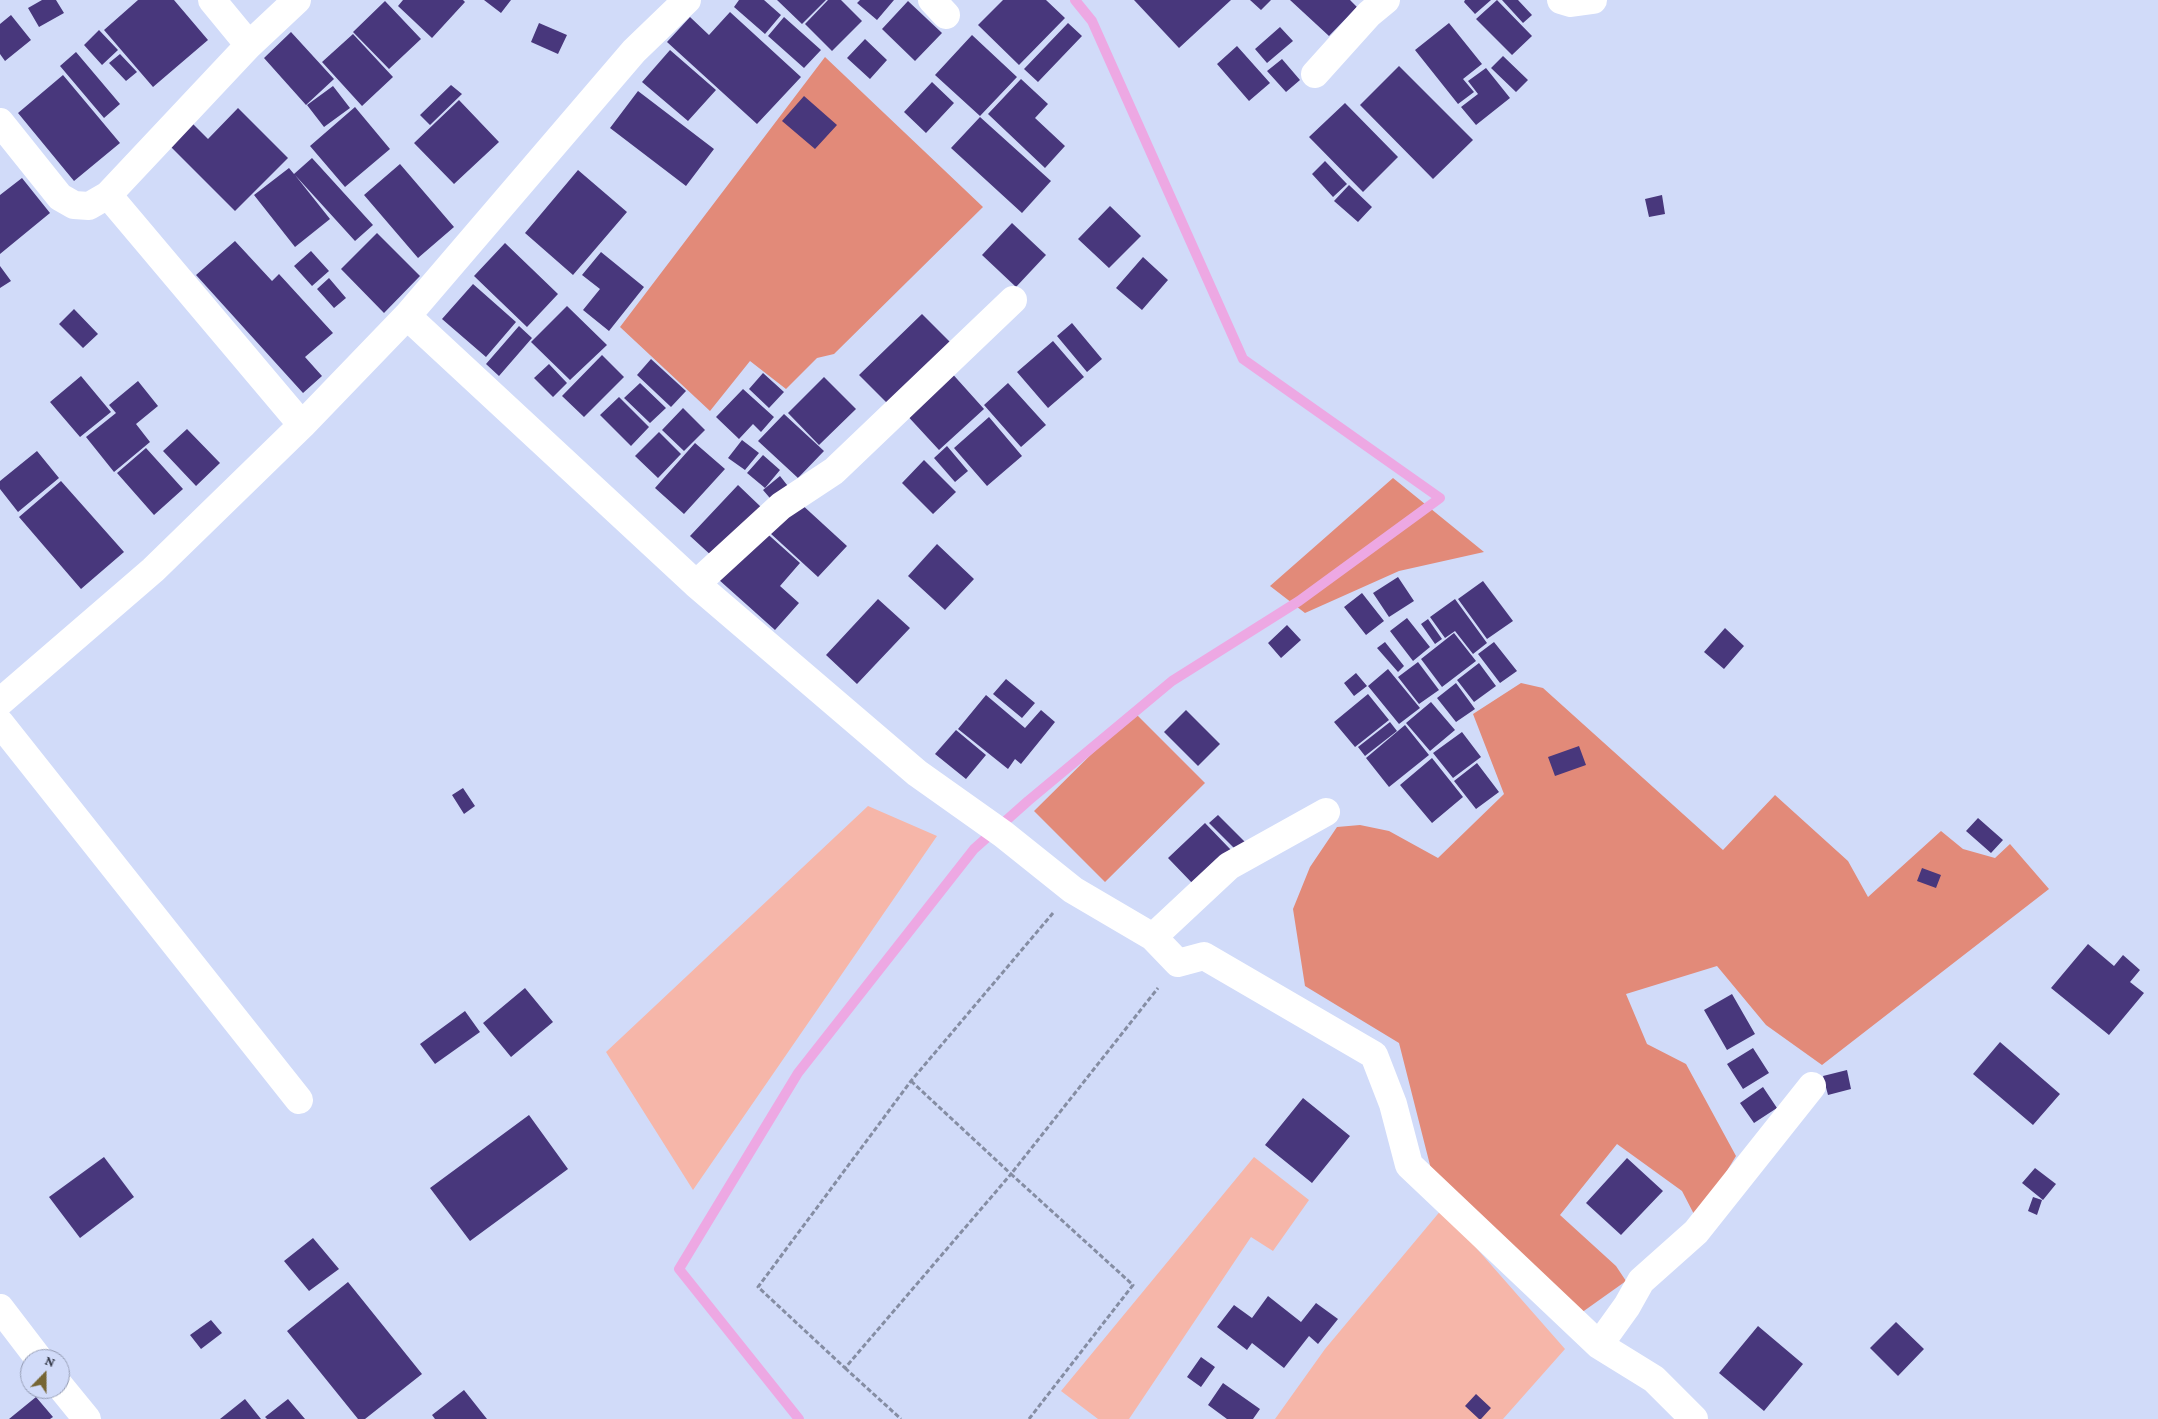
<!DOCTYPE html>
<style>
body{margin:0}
#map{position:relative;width:2158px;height:1419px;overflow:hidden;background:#d1dbf9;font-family:"Crimson Pro",serif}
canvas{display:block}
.north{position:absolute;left:20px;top:1349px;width:50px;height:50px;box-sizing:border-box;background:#d1dbf9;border:1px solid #939bb3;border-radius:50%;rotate:22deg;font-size:14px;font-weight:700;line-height:20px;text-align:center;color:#353a49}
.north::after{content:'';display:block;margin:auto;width:18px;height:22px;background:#766533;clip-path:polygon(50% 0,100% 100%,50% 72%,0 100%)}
</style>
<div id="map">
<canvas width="2158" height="1419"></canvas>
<div class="north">N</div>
</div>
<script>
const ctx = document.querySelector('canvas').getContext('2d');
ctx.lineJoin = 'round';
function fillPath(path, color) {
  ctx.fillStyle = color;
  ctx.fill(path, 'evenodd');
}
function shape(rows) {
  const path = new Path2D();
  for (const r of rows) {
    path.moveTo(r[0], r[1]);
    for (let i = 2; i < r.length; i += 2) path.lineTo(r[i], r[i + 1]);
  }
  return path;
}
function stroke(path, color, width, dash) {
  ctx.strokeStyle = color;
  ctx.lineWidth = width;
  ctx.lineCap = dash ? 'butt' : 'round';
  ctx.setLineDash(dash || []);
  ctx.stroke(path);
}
fillPath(shape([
 [868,806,937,836,693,1190,606,1052],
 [1254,1157,1309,1200,1273,1251,1251,1237,1129,1419,1098,1419,1061,1391],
 [1442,1209,1565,1349,1503,1419,1275,1419,1325,1349]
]), '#f6b6a9');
fillPath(shape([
 [825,57,983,207,834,354,817,358,786,389,750,361,710,411,620,327],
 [1393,478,1484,552,1399,571,1305,613,1270,586],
 [1521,683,1543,688,1723,850,1775,795,1848,861,1868,897,1941,831,1963,849,1995,858,2010,844,2049,889,1822,1065,1766,1025,1717,966,1626,994,1647,1044,1686,1064,1736,1156,1697,1220,1682,1191,1617,1144,1560,1215,1616,1266,1626,1281,1581,1313,1433,1177,1399,1043,1305,986,1293,909,1310,867,1337,827,1360,825,1389,831,1438,858,1504,794,1473,714],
 [1134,712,1205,783,1105,882,1034,811]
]), '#e28a79');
stroke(shape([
 [799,1419,679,1269,798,1073,974,849,1028,801,1172,681,1299,601,1440,498,1243,359,1092,21,1075,0]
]), '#eda8e3', 10);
fillPath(shape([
 [42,0,56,0,64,13,39,27,28,8],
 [138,0,174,0,208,40,153,87,104,30],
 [403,0,463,0,465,2,432,38,398,6],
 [484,0,511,0,501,13],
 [739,0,764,0,781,15,765,34,734,7],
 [777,0,826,0,802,24],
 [828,0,841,0,862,21,832,51,805,24],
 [860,0,894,0,877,20,857,3],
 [1003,0,1046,0,1065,18,1019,65,978,25],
 [1134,0,1231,0,1179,48],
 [1250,0,1271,0,1261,10],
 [1290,0,1350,0,1357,7,1329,36],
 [1465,0,1491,0,1475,14,1464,2],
 [1497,0,1532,36,1512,55,1476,19],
 [1502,0,1518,0,1532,15,1523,23],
 [385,1,421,39,389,69,353,32],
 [908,1,942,33,915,61,882,29],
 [730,12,801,77,757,124,667,42,690,17,709,35],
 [11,15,31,40,5,61,0,54,0,24],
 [784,17,821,50,804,68,768,36],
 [539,23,567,35,558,54,531,42],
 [1068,23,1082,36,1038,82,1024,69],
 [1449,23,1482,64,1463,79,1474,92,1458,104,1415,50],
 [1280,27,1293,41,1267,63,1255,49],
 [99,30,118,50,102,65,84,45],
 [291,32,334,79,306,105,264,58],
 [353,34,393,77,362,106,322,62],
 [972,35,1017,77,980,116,935,75],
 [865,39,887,60,870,79,847,58],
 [1237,46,1270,83,1249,101,1217,64],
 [670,50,716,90,688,121,642,82],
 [76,52,120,104,104,118,60,66],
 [120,54,137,72,126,81,109,63],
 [1503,56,1528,80,1516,92,1491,68],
 [1282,59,1300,80,1286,92,1267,71],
 [1399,66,1473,140,1433,179,1360,105],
 [1486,68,1510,98,1476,125,1461,107,1478,94,1468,81],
 [63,75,120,143,74,181,18,113],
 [1021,79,1048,104,1035,118,1065,146,1045,168,988,114],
 [932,82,954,103,926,133,904,112],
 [451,85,462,94,430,125,420,115],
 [333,86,350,108,324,127,307,105],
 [638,91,714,149,686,186,610,128],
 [804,96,837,125,815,149,782,121],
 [459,100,499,142,454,184,414,143],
 [1345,103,1398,157,1363,192,1309,137],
 [355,107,390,149,345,187,310,146],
 [238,108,288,158,235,211,170,146,192,123,208,139],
 [980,117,1051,181,1022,213,951,148],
 [312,158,373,225,355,241,295,175,330,219,295,247,254,195,289,168,294,174],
 [1325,161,1347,184,1333,197,1312,174],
 [400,164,454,227,418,258,364,195],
 [578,170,627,212,573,275,525,233],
 [22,178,50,213,0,254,0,195],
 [1349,185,1372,207,1358,222,1334,201],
 [1662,195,1665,214,1649,217,1645,199],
 [1110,206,1141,236,1109,268,1078,239],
 [1012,223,1046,255,1016,287,982,255],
 [377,233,420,276,384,313,341,269],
 [235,241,272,281,279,274,333,333,305,357,322,376,303,393,196,275],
 [505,243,558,294,527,327,474,276],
 [311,251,329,271,312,286,294,266],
 [601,252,644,287,609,331,583,310,600,289,582,275],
 [1143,257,1168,280,1142,310,1116,288],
 [0,266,11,281,0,288],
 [329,278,346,298,334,308,317,289],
 [473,284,516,322,486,357,442,319],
 [567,306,607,345,570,380,531,342],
 [74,309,98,334,83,348,59,324],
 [922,314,953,345,890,406,859,375],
 [1072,323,1102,359,1087,372,1057,336],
 [519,326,532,338,499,376,486,364],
 [1053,341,1084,377,1048,408,1017,372],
 [602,355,624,377,584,417,562,396],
 [651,359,686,391,671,407,637,375],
 [549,364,567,383,553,397,534,378],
 [949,370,984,409,939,450,903,411],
 [763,373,784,392,769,408,749,389],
 [81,376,111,412,80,437,50,402],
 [824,377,856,409,819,445,788,413],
 [138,381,158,406,136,424,150,442,114,472,86,437,116,413,109,405],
 [640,383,666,408,650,423,624,398],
 [1008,383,1046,425,1021,447,984,405],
 [743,389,774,417,761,432,753,424,739,439,716,417],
 [619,397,649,427,631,446,600,415],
 [683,408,705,430,684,451,662,430],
 [784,414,824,451,798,478,758,441],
 [989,417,1022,456,987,486,954,448],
 [187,429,220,463,196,486,163,451],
 [659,432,681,454,658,478,635,456],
 [742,440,759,453,745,470,728,458],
 [695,443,725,469,684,514,655,488],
 [947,446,968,471,955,482,934,458],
 [146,448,183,489,154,515,117,473],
 [37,451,59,478,18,512,0,489,0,481],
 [763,455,780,470,765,488,747,473],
 [924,460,956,492,933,514,902,483],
 [780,476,791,490,775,504,763,490],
 [61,481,124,552,81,589,19,517],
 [738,485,761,507,713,557,690,536],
 [799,502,847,546,818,577,770,533],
 [762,529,800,563,780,586,799,603,775,630,718,579],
 [937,544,974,579,945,610,908,576],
 [1398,577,1414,601,1389,617,1373,593],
 [1483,581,1513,621,1487,639,1458,599],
 [1362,593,1384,621,1366,635,1344,607],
 [878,599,910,628,857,684,826,655],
 [1455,599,1487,643,1473,654,1455,631,1445,638,1430,617],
 [1407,618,1430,647,1413,661,1390,631],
 [1428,619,1442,639,1435,644,1421,624],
 [1287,625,1301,640,1281,658,1268,643],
 [1725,628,1744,646,1724,669,1704,652],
 [1454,633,1476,661,1442,687,1421,659],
 [1385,642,1404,666,1398,672,1377,648],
 [1494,642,1517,671,1500,683,1478,654],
 [1418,662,1439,690,1419,704,1398,677],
 [1479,663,1496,686,1474,702,1457,680],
 [1388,669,1420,708,1399,724,1368,686],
 [1356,673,1367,686,1354,696,1344,683],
 [1006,679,1035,703,1022,718,993,694],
 [1456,683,1475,709,1456,722,1437,698],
 [1368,694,1389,720,1355,747,1334,722],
 [986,695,1025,728,1041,710,1055,722,1021,764,1015,759,1008,769,958,729],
 [1431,702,1455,730,1430,751,1406,723],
 [1186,710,1220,744,1198,766,1164,732],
 [1390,722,1397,731,1365,756,1358,747],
 [1405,725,1429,755,1389,787,1366,758],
 [956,730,986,755,966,779,935,754],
 [1462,732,1481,757,1453,778,1433,753],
 [1579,746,1586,765,1555,776,1548,757],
 [1432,758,1463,797,1432,823,1400,785],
 [1477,763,1499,792,1476,809,1454,781],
 [463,788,475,806,464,814,452,795],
 [1218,815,1245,842,1236,850,1209,823],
 [1978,818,2003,840,1991,853,1966,831],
 [1205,823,1231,850,1194,885,1168,858],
 [1922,868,1941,875,1936,888,1917,881],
 [2088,944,2114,966,2123,955,2140,970,2130,982,2144,993,2109,1035,2051,988],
 [525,988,553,1022,511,1057,483,1023],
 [1732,994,1755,1034,1727,1050,1704,1010],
 [465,1011,480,1032,435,1064,420,1044],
 [2000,1042,2060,1094,2033,1125,1973,1074],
 [1753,1048,1769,1073,1743,1089,1727,1064],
 [1847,1070,1851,1089,1828,1095,1823,1076],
 [1763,1087,1777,1108,1754,1123,1740,1103],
 [1303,1098,1350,1136,1312,1183,1265,1145],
 [529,1115,568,1169,470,1241,430,1188],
 [104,1157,134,1197,80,1238,49,1197],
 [1627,1158,1663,1191,1621,1235,1586,1203],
 [2035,1168,2056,1184,2043,1200,2022,1183],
 [2033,1197,2042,1200,2037,1215,2028,1211],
 [313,1238,339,1269,309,1291,284,1261],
 [348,1282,422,1374,365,1419,358,1419,287,1331],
 [1268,1296,1301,1322,1316,1303,1338,1319,1318,1344,1309,1336,1284,1368,1252,1343,1247,1350,1217,1327,1234,1305,1252,1318],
 [211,1320,222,1333,201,1349,190,1335],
 [1896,1322,1924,1349,1898,1376,1870,1348],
 [1758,1326,1803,1364,1764,1411,1719,1373],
 [1201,1357,1215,1367,1201,1387,1187,1377],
 [1223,1383,1260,1409,1253,1419,1227,1419,1208,1405],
 [464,1390,487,1419,435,1419,432,1415],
 [1476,1394,1491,1408,1481,1419,1479,1419,1465,1406],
 [36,1397,53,1417,50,1419,9,1419],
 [245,1399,261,1419,220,1419],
 [288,1399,305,1419,267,1419,265,1417]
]), '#48377c');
stroke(shape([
 [911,1081,1011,1174,845,1368,758,1287,911,1081,1053,913],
 [845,1368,901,1419],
 [1029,1419,1133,1285,1011,1174,1158,988]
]), '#858da3', 3, [5, 2.5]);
stroke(shape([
 [212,0,249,45],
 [932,0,946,15],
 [1561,0,1571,3,1593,0],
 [1315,74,1369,14,1386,0],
 [0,122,60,197,74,205,89,206,108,195,249,45,297,0],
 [108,195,302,425],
 [407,316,696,584,917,773,1003,834,1073,890,1153,937,1178,963,1204,956,1374,1055,1393,1104,1409,1165,1599,1345,1654,1379,1694,1419],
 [696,584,781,506,834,471,1013,300],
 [0,702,153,570,302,425,407,316,634,51,687,0],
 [0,723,299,1100],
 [1153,937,1229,866,1326,812],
 [0,1308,39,1359],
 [1599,1345,1627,1306,1641,1281,1696,1232,1812,1086],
 [60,1386,87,1419]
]), '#fff', 28);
</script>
